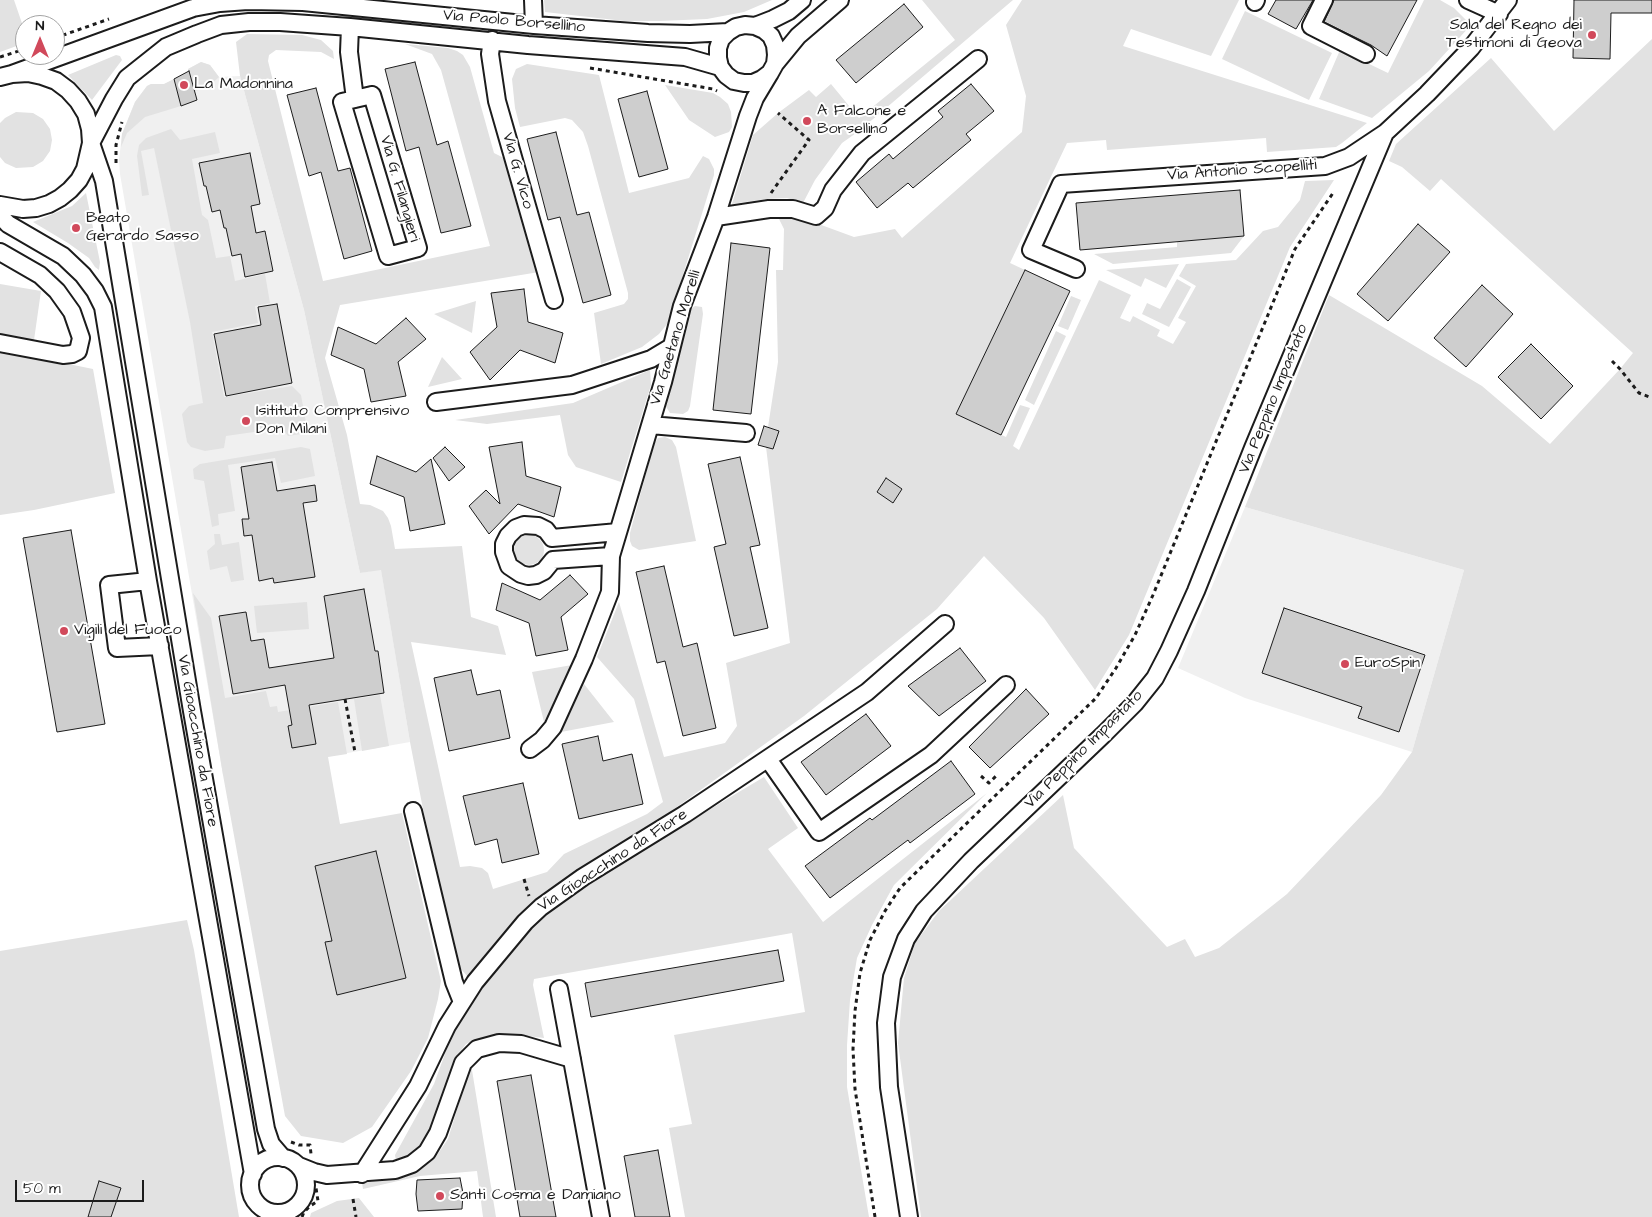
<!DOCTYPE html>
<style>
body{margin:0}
#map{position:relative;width:1652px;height:1217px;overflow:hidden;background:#fff;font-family:"Architects Daughter",sans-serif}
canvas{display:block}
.north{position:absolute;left:15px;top:15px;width:50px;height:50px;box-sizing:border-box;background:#fff;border:1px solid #a4a4a4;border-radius:50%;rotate:0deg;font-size:14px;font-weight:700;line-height:20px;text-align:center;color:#1c1c1c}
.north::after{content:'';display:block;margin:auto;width:18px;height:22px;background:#d1495b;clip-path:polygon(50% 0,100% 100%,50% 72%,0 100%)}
.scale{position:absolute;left:15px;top:1180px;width:129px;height:22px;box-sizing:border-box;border:2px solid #1c1c1c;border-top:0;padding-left:6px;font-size:15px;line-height:18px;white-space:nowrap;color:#1c1c1c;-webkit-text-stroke:4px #fff;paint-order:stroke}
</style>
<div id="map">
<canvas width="1652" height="1217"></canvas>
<div class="north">N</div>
<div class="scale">50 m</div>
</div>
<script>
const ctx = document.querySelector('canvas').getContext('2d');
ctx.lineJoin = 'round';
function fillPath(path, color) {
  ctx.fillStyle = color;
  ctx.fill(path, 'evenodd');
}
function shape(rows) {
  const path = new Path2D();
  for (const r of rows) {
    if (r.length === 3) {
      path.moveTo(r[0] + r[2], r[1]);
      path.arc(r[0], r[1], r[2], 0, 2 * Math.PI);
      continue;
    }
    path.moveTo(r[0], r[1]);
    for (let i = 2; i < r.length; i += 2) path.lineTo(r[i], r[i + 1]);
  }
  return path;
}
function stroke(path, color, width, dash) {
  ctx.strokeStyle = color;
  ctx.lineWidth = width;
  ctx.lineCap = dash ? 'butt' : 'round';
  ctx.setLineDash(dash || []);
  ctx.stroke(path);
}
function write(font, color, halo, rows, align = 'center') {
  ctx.font = font + ' "Architects Daughter",sans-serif';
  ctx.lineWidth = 4;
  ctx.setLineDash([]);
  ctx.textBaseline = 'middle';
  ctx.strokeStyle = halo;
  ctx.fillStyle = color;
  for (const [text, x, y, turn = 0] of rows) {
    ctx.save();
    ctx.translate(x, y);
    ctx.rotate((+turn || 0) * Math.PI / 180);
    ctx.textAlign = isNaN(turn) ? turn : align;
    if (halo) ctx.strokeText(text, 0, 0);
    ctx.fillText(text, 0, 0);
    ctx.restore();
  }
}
fillPath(shape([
 [201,62,210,65,219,77,240,76,304,310,360,573,381,569,410,742,223,775,120,174,119,160,122,134,135,102,147,86,151,84,164,84,174,79,181,105,197,100,188,69],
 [1245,507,1464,570,1412,752,1245,698,1178,668]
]), '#f0f0f0');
fillPath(shape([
 [0,0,14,0,25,32,25,43,0,52],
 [544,0,772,0,744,12,707,19,660,21,624,21,545,12],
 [922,0,1013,0,859,131,842,143,815,180,803,203,787,198,766,199,732,204,753,135,778,113,809,90,816,97,831,84,859,118,955,40],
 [1022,0,1239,0,1211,56,1131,29,1123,46,1367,123,1342,143,1336,147,1267,152,1266,138,1107,150,1106,140,1067,143,1010,263,1025,270,957,414,1006,437,1020,405,1030,408,1013,446,1019,450,1099,280,1131,295,1120,318,1130,322,1133,316,1160,330,1157,336,1173,344,1186,322,1178,318,1196,286,1179,276,1186,264,1236,260,1263,231,1278,227,1300,200,1305,181,1334,180,1290,247,1129,635,1095,690,1044,618,984,556,937,609,804,716,653,824,567,878,532,904,510,927,468,977,460,968,456,954,423,809,410,742,381,570,360,573,304,310,240,76,236,42,247,34,302,35,321,40,333,51,334,59,321,52,276,50,269,55,268,61,323,281,490,246,441,70,432,54,405,44,448,48,457,51,463,55,470,67,494,153,506,159,539,272,340,305,325,358,347,435,360,504,370,505,383,511,388,518,391,526,395,549,462,546,471,617,498,626,506,655,411,642,460,867,470,866,482,868,488,873,493,889,547,872,564,854,647,814,663,802,634,699,597,657,619,602,664,757,725,743,737,726,726,663,790,643,766,447,773,449,779,431,768,427,778,362,776,270,783,270,784,229,779,219,794,215,854,237,895,229,902,238,1022,132,1026,96,1006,25],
 [1424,0,1440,0,1454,8,1471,25,1429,71,1372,118,1319,99,1340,50,1388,73],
 [1245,11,1332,53,1309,100,1222,59],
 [1652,39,1652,1217,921,1217,898,1043,904,978,915,943,939,911,1063,795,1074,848,1167,947,1185,939,1195,957,1219,948,1287,894,1381,795,1412,752,1464,570,1245,507,1329,295,1482,386,1550,444,1620,369,1633,353,1441,179,1430,191,1402,167,1389,161,1396,144,1491,58,1554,131],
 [116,55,120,56,122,60,92,100,68,75],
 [201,62,210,65,219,77,207,88,195,91,188,69],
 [527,64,599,75,629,193,689,178,703,156,709,159,714,169,714,175,668,323,659,334,642,347,601,364,594,313,624,304,628,299,628,293,588,146,583,132,572,120,565,118,520,127,515,108,512,79,516,69],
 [174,79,181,106,145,117,127,133,121,147,122,134,135,102,147,86,151,84,164,84],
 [665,85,713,93,720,97,728,104,731,112,732,127,729,132,715,137,689,120],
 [16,112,33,113,43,119,50,129,52,140,50,151,43,161,33,167,16,168,5,163,0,157,0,123,5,118],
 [171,129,180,140,215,132,220,153,192,159,202,215,208,220,216,258,230,256,235,281,265,274,270,303,255,306,258,323,212,332,224,397,292,386,301,395,308,433,288,436,282,428,226,436,224,448,205,451,191,447,187,442,182,414,189,406,203,403,190,322,154,148,141,151,149,195,142,196,137,156,139,145,146,138],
 [86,193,100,262,99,270,95,267,89,258,68,243,33,222,72,206],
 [1244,236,1231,253,1113,264,1094,254,1177,247,1177,242],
 [1179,264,1166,288,1145,278,1141,287,1106,270],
 [1177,279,1191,287,1169,327,1142,314,1147,303,1160,309],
 [0,284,41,291,34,340,0,334],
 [1071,296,1081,300,1068,330,1058,326],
 [476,301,472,333,434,314],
 [695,306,702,307,703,314,690,406,688,411,683,414,670,413,665,405,688,311],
 [1056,331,1066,336,1034,405,1025,400],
 [0,350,93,369,115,493,34,510,0,515],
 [442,357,462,379,428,387],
 [650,370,651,385,621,482,576,467,568,455,560,415,487,424,455,420,573,403],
 [665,437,672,440,676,447,696,541,639,550,632,546,630,541,630,533,654,444,658,438],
 [301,447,310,449,315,476,281,483,275,458,228,465,235,511,218,514,219,525,212,527,204,481,194,479,193,469,200,464],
 [214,534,220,534,222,545,239,542,244,580,231,582,227,566,210,570,207,551,215,544],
 [529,550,15],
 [193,593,211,618,225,698,266,691,270,707,277,706,278,712,338,702,347,754,328,757,340,824,402,813,441,981,438,999,428,1038,411,1071,372,1127,343,1143,301,1136,285,1116,223,775],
 [307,602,309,629,257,633,254,606],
 [572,665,544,722,532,672],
 [584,684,614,722,561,732],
 [380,695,389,746,362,751,354,699],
 [764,777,798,828,768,849,823,922,987,793,894,885,872,925,857,958,850,1000,847,1045,847,1087,869,1217,685,1217,669,1128,692,1124,674,1035,805,1012,792,933,534,979,533,985,544,1038,510,1034,474,1040,466,1044,460,1052,453,1067,427,1138,421,1148,411,1156,396,1161,395,1155,434,1084,450,1040,464,1012,474,996,518,942,543,915,578,888],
 [187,920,194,950,239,1217,0,1217,0,951],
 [471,1064,496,1217,483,1217,477,1171,420,1176,363,1189,362,1183,404,1177,420,1170,435,1158,448,1139],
 [359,1198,374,1217,310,1217,311,1213,337,1201]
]), '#e2e2e2');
const building = shape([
 [1276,0,1313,0,1296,29,1268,14,1276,0],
 [1334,0,1417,0,1387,56,1371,45,1324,22,1334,0],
 [1574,0,1652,0,1652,13,1611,13,1610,59,1573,58,1574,0],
 [904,4,923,27,856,83,836,60,904,4],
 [415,62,437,145,448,141,471,226,441,233,419,147,406,151,385,69,415,62],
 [189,71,197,100,181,106,174,79,189,71],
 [971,84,994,111,966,134,971,140,913,188,908,183,877,208,856,182,889,154,893,159,943,117,938,111,971,84],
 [316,88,338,171,350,168,372,251,344,259,321,172,309,176,287,95,316,88],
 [647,91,668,169,639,177,618,99,647,91],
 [556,132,577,215,589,212,611,295,583,303,560,217,548,220,527,139,556,132],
 [250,153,260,204,251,206,256,233,265,231,273,271,245,277,241,254,232,256,226,228,224,228,220,210,212,212,206,186,204,186,199,163,250,153],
 [1240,190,1244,236,1080,250,1076,203,1240,190],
 [1418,224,1450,252,1388,321,1357,294,1418,224],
 [731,243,770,248,751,414,713,410,731,243],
 [1025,270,1070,291,1001,435,956,414,1025,270],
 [1482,285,1513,314,1466,367,1434,338,1482,285],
 [524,289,528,322,563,333,555,363,520,350,490,380,470,352,497,327,491,293,524,289],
 [277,304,292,383,226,396,214,334,261,325,258,307,277,304],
 [406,318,426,339,398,362,406,396,371,402,364,369,331,355,338,327,376,344,406,318],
 [1531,344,1573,386,1541,419,1498,377,1531,344],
 [764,426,779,431,773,449,758,445,764,426],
 [522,442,526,476,561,487,554,517,518,504,489,534,469,506,486,490,500,504,489,447,522,442],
 [445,447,465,467,449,481,433,458,445,447],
 [377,456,416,472,431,459,445,524,410,531,404,497,370,484,377,456],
 [740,457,760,545,750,547,768,628,734,636,714,547,726,544,708,464,740,457],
 [272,462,277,491,315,485,317,501,303,503,315,577,274,583,273,578,259,581,252,535,244,536,242,519,249,519,241,467,272,462],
 [886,478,902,489,893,503,877,492,886,478],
 [71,530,105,724,57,732,23,538,71,530],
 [664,566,683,647,697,643,716,728,683,736,665,661,657,663,636,572,664,566],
 [570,575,588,594,561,617,568,650,536,656,529,623,496,610,502,583,540,600,570,575],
 [364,589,375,651,378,651,384,693,309,705,316,744,292,748,288,726,292,725,285,685,233,694,219,616,246,612,251,641,264,639,269,668,334,658,324,596,364,589],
 [1284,608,1425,655,1399,732,1358,718,1362,707,1262,673,1284,608],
 [960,648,986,681,939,716,908,686,960,648],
 [471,670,477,695,500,690,510,738,449,751,434,678,471,670],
 [1026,689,1049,714,990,768,969,747,1026,689],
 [866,714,891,746,826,795,801,762,866,714],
 [598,736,603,761,632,754,643,804,579,819,562,744,598,736],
 [951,761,975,794,910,843,908,840,830,898,805,866,870,818,872,820,951,761],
 [523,783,539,854,502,863,497,839,475,845,463,796,523,783],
 [376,851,406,978,337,995,325,942,332,941,315,866,376,851],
 [778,950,784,981,591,1017,585,983,778,950],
 [531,1075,556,1217,520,1217,497,1081,531,1075],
 [658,1150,670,1217,635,1217,624,1156,658,1150],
 [460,1178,463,1193,462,1209,418,1211,416,1194,417,1180,460,1178],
 [99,1181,121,1188,111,1217,88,1217,99,1181]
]);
fillPath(building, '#cecece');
stroke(building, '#1c1c1c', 1);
const minor = shape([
 [533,0,534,25],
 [1324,0,1311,26,1366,54],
 [1468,0,1499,14],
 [1255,2,1256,0],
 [755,26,764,30,771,36,775,45,776,55,775,64,770,73,762,79,753,83,744,83,734,81,726,75,720,67,718,58,718,48,721,39,728,32,736,27,745,25,755,26,773,19,789,11,802,0],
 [350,27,349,52,355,99],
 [492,40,490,54,497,101,554,300],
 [775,64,798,36,840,0],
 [12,74,193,8,220,3,248,1,303,2,534,25,648,33,690,34,728,32],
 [0,77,12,74,28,73,42,76,56,81,68,90,78,101,86,114,90,129,91,143,85,169,79,180,70,190,60,198,49,204,36,208,23,209,0,205],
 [372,95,418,248,388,256,342,102,372,95],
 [0,216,8,224,63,256,83,275,95,291,103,307,148,581,253,1174],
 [716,217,769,209,793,209,816,216,825,208,833,190,862,153,978,59],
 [0,252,40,275,57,291,72,312,81,338,78,351,72,354,63,355,0,343],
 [1076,269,1031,250,1061,184,1325,166,1349,157,1385,133,1427,94,1471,48,1508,0],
 [436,402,572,385,651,359,671,347],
 [650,425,746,433],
 [611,556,553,560,544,571,536,575,528,576,521,574,509,566,504,552,504,544,508,536,516,528,524,525,538,526,546,530,552,538,618,532],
 [148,581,109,585,117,648,160,646],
 [530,749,542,740,553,727,584,659,610,592,611,556,663,382,682,306,716,217,748,116,755,98,770,73],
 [768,759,819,832,931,755,1006,685],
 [413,811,454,982,462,1002],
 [559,989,601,1217],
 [278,1185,28],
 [283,1158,271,1144,266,1129,192,711,104,181,91,143,114,99,127,78,166,47,197,34,221,25,249,22,280,22,350,27,528,45,685,57,720,67],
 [299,1166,314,1172,327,1175,395,1170,412,1164,427,1152,438,1133,463,1063,477,1049,499,1043,521,1044,572,1059],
 [362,1174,418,1086,447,1026,475,982,525,922,541,907,583,877,685,814,867,692,945,624],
 [909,1217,889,1087,886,1023,892,977,906,939,924,911,971,861,1103,735,1135,703,1155,678,1169,651,1196,591,1253,448,1385,133]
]);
stroke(minor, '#1c1c1c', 20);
stroke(shape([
 [55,38,109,19],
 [0,57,25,49],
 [590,68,713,89,717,91],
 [116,163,116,145,122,122],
 [771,193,809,140,778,113],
 [1612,361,1620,369,1639,393,1652,398],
 [345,699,355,752],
 [981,776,989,783,997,775],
 [524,879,529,896],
 [291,1142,299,1145,310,1145,311,1154],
 [353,1199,356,1217],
 [302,1217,304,1212,310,1206,318,1201,316,1188],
 [875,1217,855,1089,853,1049,855,1011,860,973,870,940,885,911,900,888,1096,698,1116,668,1135,635,1153,595,1295,249,1333,193]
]), '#1c1c1c', 3, [4, 4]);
stroke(minor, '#fff', 16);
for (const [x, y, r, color] of [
 [1592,35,5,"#d1495b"],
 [184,85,5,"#d1495b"],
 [807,121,5,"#d1495b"],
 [76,228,5,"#d1495b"],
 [246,421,5,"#d1495b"],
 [64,631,5,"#d1495b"],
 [1345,664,5,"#d1495b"],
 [440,1196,5,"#d1495b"]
]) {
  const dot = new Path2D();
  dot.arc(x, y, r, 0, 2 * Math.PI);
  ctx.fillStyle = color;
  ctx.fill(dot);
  stroke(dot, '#fff', 2);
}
write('16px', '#1c1c1c', '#fff', [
 ["Via Paolo Borsellino",514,22,5],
 ["Via G. Vico",517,171,74],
 ["Via Antonio Scopelliti",1242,171,-4],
 ["Via G. Filangieri",399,189,74],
 ["Via Gaetano Morelli",676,338,-73],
 ["Via Peppino Impastato",1274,399,-68],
 ["Via Gioacchino da Fiore",197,741,80],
 ["Via Peppino Impastato",1084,750,-45],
 ["Via Gioacchino da Fiore",613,861,-33]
]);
write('16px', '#1c1c1c', '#fff', [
 ["Sala del Regno dei",1582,26,"right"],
 ["Testimoni di Geova",1582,44,"right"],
 ["La Madonnina",194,85],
 ["A Falcone e",817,112],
 ["Borsellino",817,130],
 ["Beato",86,219],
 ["Gerardo Sasso",86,237],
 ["Isitituto Comprensivo",256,412],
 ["Don Milani",256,430],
 ["Vigili del Fuoco",74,631],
 ["EuroSpin",1355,664],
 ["Santi Cosma e Damiano",450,1196]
], 'left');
</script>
